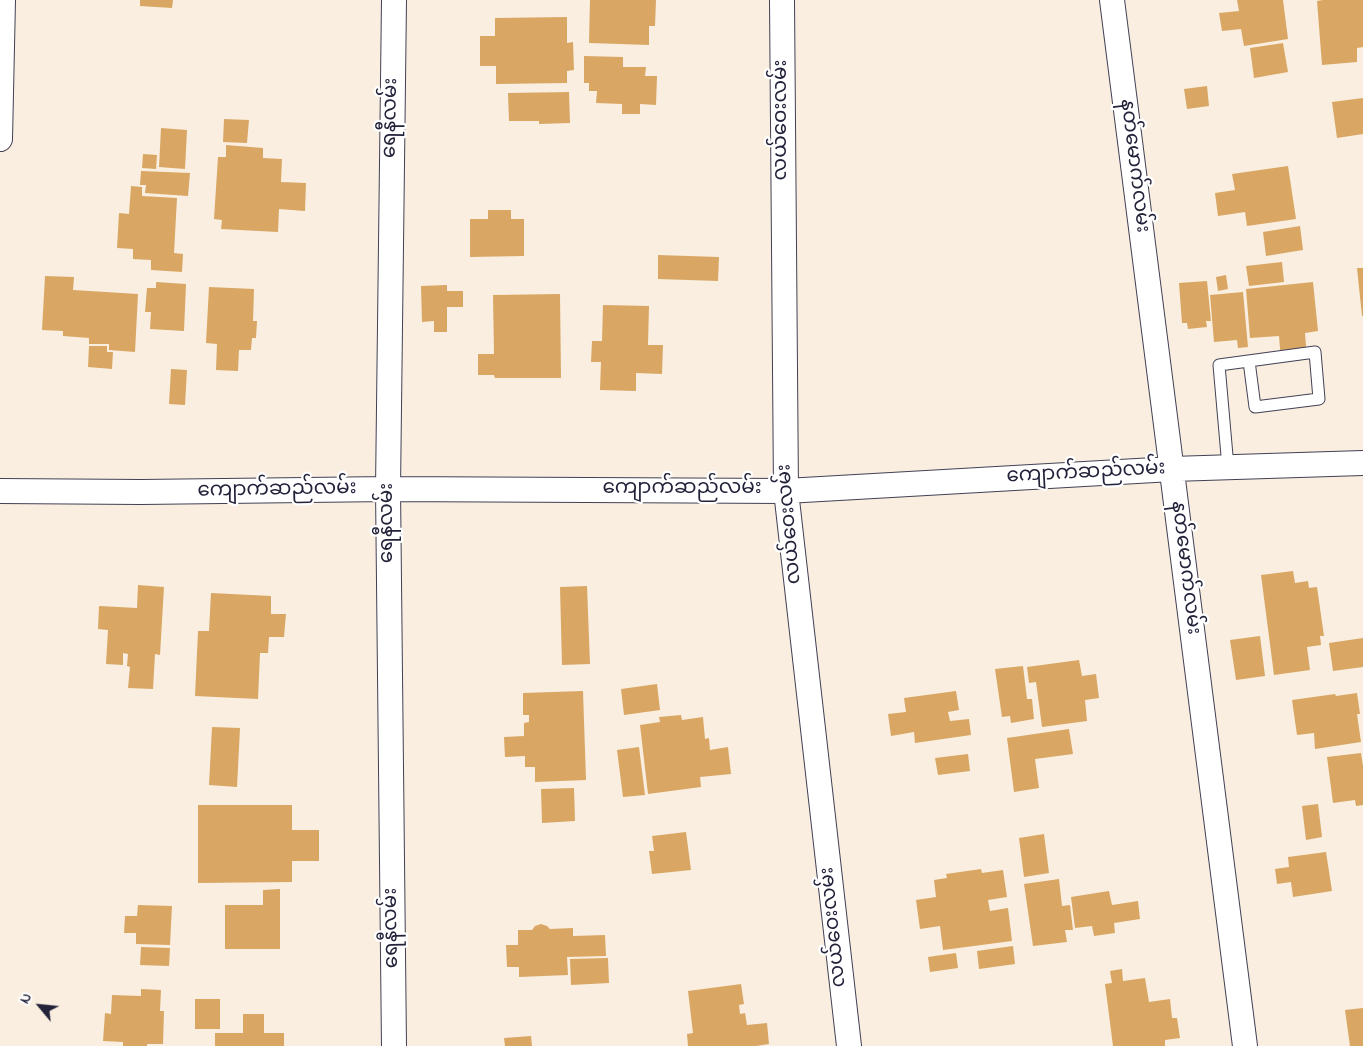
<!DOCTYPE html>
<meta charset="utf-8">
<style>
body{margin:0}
#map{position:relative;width:1363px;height:1046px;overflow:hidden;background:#f9eee0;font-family:"Indie Flower",sans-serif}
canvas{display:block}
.north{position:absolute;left:15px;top:981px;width:50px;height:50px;-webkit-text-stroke:4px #fff;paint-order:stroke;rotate:298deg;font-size:14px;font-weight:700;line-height:20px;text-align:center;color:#22223b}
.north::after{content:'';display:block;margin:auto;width:18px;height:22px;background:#22223b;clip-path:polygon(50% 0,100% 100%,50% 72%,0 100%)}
</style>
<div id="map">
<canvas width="1363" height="1046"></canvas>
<div class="north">N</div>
</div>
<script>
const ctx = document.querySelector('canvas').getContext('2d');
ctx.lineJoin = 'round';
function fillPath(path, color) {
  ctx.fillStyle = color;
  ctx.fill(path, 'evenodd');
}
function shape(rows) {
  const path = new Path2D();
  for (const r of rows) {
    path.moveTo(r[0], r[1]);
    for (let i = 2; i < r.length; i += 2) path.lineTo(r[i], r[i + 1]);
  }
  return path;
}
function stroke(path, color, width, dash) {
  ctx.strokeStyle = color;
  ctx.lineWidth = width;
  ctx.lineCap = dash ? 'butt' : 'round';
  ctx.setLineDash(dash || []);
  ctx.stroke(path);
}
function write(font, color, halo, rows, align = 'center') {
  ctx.font = font + ' "Indie Flower","Noto Sans Myanmar",sans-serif';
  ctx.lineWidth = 4.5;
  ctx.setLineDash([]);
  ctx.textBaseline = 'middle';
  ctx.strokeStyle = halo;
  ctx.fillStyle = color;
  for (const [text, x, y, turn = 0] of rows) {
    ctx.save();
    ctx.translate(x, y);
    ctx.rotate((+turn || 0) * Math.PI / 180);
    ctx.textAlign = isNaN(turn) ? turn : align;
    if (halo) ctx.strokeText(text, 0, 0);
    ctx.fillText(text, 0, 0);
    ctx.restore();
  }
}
fillPath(shape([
 [140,0,173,0,172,8,140,6],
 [590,0,656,0,655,26,649,26,649,45,589,43],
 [1237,0,1283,0,1288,39,1244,46,1241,29,1222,31,1219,13,1239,11],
 [1323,0,1363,0,1363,47,1357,48,1357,62,1322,65,1317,1],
 [567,17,567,43,573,42,574,70,567,71,567,83,496,84,496,66,480,66,480,36,495,36,495,18],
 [1283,43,1288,72,1254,78,1250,48],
 [584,56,623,57,623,67,646,67,645,76,657,76,656,105,640,104,640,114,622,114,622,104,596,103,597,91,589,91,589,83,584,83],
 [1207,86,1209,106,1187,109,1184,89],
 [569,92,570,123,539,124,539,121,509,121,508,93],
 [1363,98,1363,134,1337,138,1332,102],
 [224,119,249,120,247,143,223,142],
 [161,128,187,130,185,169,159,167],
 [226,145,263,148,263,158,282,159,281,182,306,183,305,211,279,209,278,232,221,229,222,220,214,219,218,157,226,157],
 [143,154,157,155,156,169,142,168],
 [1288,166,1296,219,1247,226,1245,212,1218,216,1215,193,1235,190,1232,174],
 [141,171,190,173,188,196,145,193,146,185,140,185],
 [131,186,142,187,142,196,177,198,174,253,183,254,182,272,151,270,151,260,133,259,133,249,117,248,119,213,129,214],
 [488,210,511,210,511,219,524,219,524,256,470,257,470,219,488,219],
 [1300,226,1303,250,1266,256,1263,232],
 [658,255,719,257,718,281,658,279],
 [1282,262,1284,282,1249,286,1246,266],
 [1357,268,1363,268,1363,316,1362,316],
 [1226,275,1228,289,1218,291,1216,277],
 [45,276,74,277,73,290,138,294,135,352,109,350,109,344,89,344,89,338,63,336,63,331,42,330],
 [1207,281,1211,321,1206,321,1207,327,1188,329,1187,323,1182,323,1179,283],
 [156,282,186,284,184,331,150,329,151,312,145,312,147,288,156,288],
 [1313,282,1318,331,1305,333,1307,359,1281,361,1279,336,1250,338,1246,289],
 [447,285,447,291,463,291,463,307,447,307,447,332,434,332,434,321,422,322,421,286],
 [209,287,254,289,253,321,257,321,256,338,252,338,251,350,239,350,238,371,216,370,217,344,206,343],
 [1243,292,1248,347,1238,348,1237,340,1214,342,1210,295],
 [560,294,561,378,495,378,494,375,478,375,478,354,494,354,493,295],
 [603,305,649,306,648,345,663,345,662,374,636,373,636,391,600,390,601,362,591,362,592,341,602,341],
 [89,346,107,346,107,352,113,352,112,369,88,367],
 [171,369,187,370,185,405,169,404],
 [1293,571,1295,583,1308,581,1309,588,1317,587,1324,636,1320,636,1321,645,1307,647,1310,670,1274,675,1261,575],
 [138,585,164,587,160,655,155,654,153,689,128,688,130,667,127,666,128,654,123,653,123,665,106,664,108,630,98,629,99,606,137,608],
 [587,586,590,664,562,665,560,587],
 [211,593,271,596,271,614,286,614,284,637,269,637,268,653,260,653,258,699,195,696,198,631,209,631],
 [1260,636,1265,676,1236,680,1230,640],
 [1363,638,1363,667,1333,671,1329,643],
 [1079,660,1082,676,1096,674,1099,698,1085,700,1087,721,1042,727,1036,682,1029,683,1027,667],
 [1023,666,1027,699,1032,699,1034,719,1011,723,1010,716,1002,717,995,669],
 [657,684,660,710,624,715,621,689],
 [583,691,586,780,535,782,535,767,525,767,525,756,505,757,504,737,524,736,524,723,529,722,529,715,523,715,523,693],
 [956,691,959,710,948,712,950,721,969,719,971,735,915,743,914,732,891,736,888,714,906,712,904,698],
 [1357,693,1360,714,1357,714,1361,742,1315,749,1314,733,1297,735,1292,700,1335,694,1336,696],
 [681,715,682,720,703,717,705,739,709,738,710,750,728,747,731,774,700,777,701,787,648,794,640,725,660,722,659,717],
 [212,727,240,728,237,787,209,785],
 [1069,729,1073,754,1035,759,1039,788,1014,792,1007,738],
 [639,747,645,795,623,797,617,750],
 [1361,753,1363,766,1363,805,1356,806,1355,800,1333,803,1327,757],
 [968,754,970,771,938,775,935,758],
 [574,788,575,821,542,823,541,789],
 [1318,804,1322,837,1306,840,1302,806],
 [198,805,292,805,292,830,319,830,319,861,292,861,292,882,198,883],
 [686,832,691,870,652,874,649,851,654,851,652,836],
 [1044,834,1049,873,1024,877,1019,838],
 [1326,852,1332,891,1293,897,1291,882,1277,884,1275,869,1289,867,1288,857],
 [981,869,982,873,1003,870,1007,897,988,900,990,911,1008,908,1012,941,943,950,940,926,920,929,916,900,936,897,934,880,947,878,946,874],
 [1059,879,1062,906,1070,905,1073,930,1065,930,1067,942,1033,946,1024,884],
 [280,889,280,949,225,949,225,905,263,905,263,890],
 [1109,891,1112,905,1138,901,1140,919,1114,923,1115,933,1094,936,1092,926,1075,928,1071,897],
 [138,905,172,906,170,945,136,944,136,933,124,933,125,916,137,916],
 [541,924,547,926,550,929,573,928,573,936,605,935,606,956,567,957,568,975,519,977,519,967,507,967,506,945,518,945,518,930,532,930,535,926],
 [1013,946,1015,964,979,969,977,951],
 [141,947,170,948,169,966,140,965],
 [956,953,958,968,930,972,928,957],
 [608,958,609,983,571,985,570,959],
 [1122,969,1123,981,1145,978,1149,1002,1170,999,1172,1018,1177,1018,1180,1038,1165,1040,1165,1046,1113,1046,1105,984,1112,983,1110,971],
 [741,984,744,1004,739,1005,740,1014,745,1013,747,1025,767,1023,769,1044,756,1046,688,1046,687,1034,693,1033,688,991],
 [141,989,161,990,160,1011,164,1011,163,1044,147,1044,147,1046,123,1046,123,1042,103,1041,105,1013,111,1014,112,995,141,996],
 [195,999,220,999,220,1029,195,1029],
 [1363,1008,1363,1046,1350,1046,1345,1010],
 [243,1014,264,1014,264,1033,284,1033,284,1046,215,1046,215,1033,243,1033],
 [531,1036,532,1046,505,1046,504,1038]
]), '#d9a763');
const service = shape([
 [1228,467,1219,365,1315,352,1319,399,1255,407,1249,361]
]);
const minor = shape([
 [394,0,388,489,394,1046],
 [782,0,786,491,849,1046],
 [1112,0,1245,1046],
 [0,139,3,0],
 [0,491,141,492,388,489,786,491,1172,469,1363,463]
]);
stroke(service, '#424154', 13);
stroke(minor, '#424154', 26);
stroke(service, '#fff', 11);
stroke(minor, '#fff', 24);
write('20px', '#22223b', '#fff', [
 ["ရေနီလမ်း",392,118,-89],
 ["လယ်ဝေးလမ်း",783,120,-90],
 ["နတ်မောက်လမ်း",1133,166,83],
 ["ကျောက်ဆည်လမ်း",1086,474,-3],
 ["ကျောက်ဆည်လမ်း",682,490],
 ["ကျောက်ဆည်လမ်း",277,491,-1],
 ["ရေနီလမ်း",389,523,-90],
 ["လယ်ဝေးလမ်း",791,524,-95],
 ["နတ်မောက်လမ်း",1184,568,83],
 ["လယ်ဝေးလမ်း",835,927,-96],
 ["ရေနီလမ်း",393,928,-91]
]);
</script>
